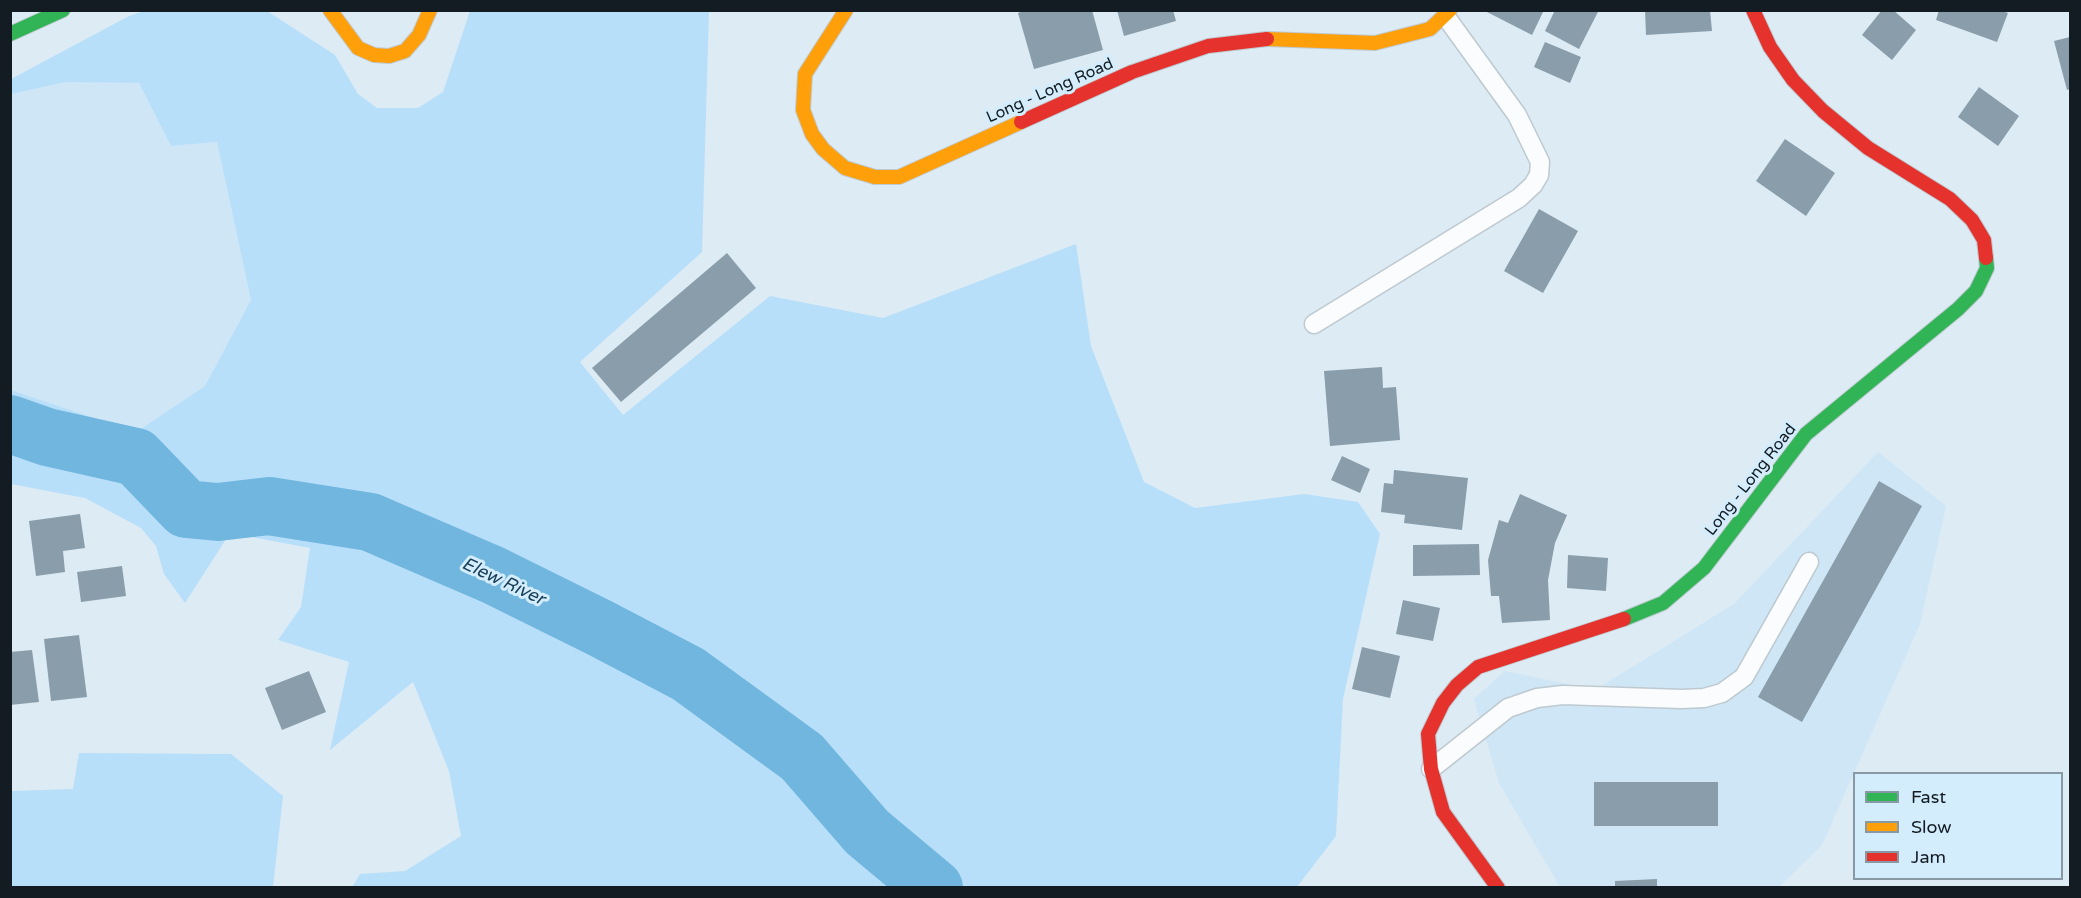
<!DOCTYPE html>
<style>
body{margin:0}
#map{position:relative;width:2081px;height:898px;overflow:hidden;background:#ddebf4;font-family:"Varela Round",sans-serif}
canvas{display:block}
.frame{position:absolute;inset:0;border:12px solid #131c22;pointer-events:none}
.legend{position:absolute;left:1853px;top:772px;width:210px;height:108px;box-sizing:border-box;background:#d4edfd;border:2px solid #8799a5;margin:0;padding:8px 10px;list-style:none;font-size:18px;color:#131c22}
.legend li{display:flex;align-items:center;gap:12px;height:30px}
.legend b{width:30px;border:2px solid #8799a5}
</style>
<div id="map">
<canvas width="2081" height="898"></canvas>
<div class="frame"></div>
<ul class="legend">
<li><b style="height:8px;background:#30b455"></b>Fast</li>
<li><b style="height:8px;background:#ff9f0a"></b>Slow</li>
<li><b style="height:8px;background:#e5322d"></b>Jam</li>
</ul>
</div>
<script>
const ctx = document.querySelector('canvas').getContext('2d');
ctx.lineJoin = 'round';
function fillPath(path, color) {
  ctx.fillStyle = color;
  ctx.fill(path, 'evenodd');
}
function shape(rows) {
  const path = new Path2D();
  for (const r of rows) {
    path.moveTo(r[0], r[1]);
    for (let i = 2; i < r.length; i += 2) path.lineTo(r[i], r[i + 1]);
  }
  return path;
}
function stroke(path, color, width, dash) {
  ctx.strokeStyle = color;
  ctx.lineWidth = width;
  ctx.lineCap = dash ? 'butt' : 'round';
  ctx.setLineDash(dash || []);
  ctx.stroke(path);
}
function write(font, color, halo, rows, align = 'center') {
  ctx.font = font + ' "Varela Round",sans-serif';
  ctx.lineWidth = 6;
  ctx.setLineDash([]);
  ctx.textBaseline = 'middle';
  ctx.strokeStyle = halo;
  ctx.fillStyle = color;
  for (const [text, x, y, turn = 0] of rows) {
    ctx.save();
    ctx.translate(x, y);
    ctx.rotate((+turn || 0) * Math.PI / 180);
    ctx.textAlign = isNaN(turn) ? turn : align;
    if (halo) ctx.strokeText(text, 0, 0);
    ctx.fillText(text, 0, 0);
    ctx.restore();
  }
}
fillPath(shape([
 [66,82,139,83,171,146,217,142,251,300,205,386,136,432,11,390,11,94],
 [1878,452,1946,506,1920,624,1822,845,1779,887,1560,887,1499,783,1474,699,1505,671,1595,690,1734,604]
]), '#cee6f5');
fillPath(shape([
 [144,11,267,11,335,55,358,94,377,108,418,108,443,92,470,11,709,11,702,252,580,362,623,415,770,296,883,318,1076,244,1091,346,1144,482,1195,508,1304,494,1358,502,1380,534,1343,699,1336,836,1297,887,352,887,360,874,405,871,461,836,449,771,413,682,330,750,349,662,278,640,301,607,310,548,230,533,185,603,164,574,156,546,141,528,85,498,11,484,11,390,136,432,205,386,251,300,217,142,171,146,139,83,66,82,11,94,11,79,129,16],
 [79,753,231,754,283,796,273,887,11,887,11,791,73,789]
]), '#b8dff9');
stroke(shape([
 [10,424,47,437,136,457,186,509,218,512,269,506,370,522,493,575,600,628,688,674,802,757,867,832,934,888]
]), '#70b6df', 58);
fillPath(shape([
 [1026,10,1092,10,1103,50,1034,69,1018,13],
 [1117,10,1173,10,1176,21,1124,36],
 [1483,10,1544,10,1532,35],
 [1555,10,1599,10,1579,49,1545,31],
 [1645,10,1710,10,1712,31,1646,35],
 [1882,10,1893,10,1916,30,1892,60,1862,35],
 [1939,10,1999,10,2008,13,1997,42,1936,20],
 [2070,37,2070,89,2067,90,2054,41],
 [1545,42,1581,57,1570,83,1534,67],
 [1979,87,2019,116,1998,146,1958,117],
 [1785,139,1835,173,1806,216,1756,181],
 [1539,209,1578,231,1543,293,1504,271],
 [727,253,756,288,621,402,592,368],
 [1382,367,1383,388,1396,387,1400,440,1330,446,1324,371],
 [1342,456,1370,469,1360,493,1331,480],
 [1394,470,1468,478,1462,530,1404,523,1405,515,1381,512,1384,483,1393,484],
 [1879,481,1922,506,1802,722,1758,697],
 [1520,494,1567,515,1555,543,1548,580,1550,620,1502,623,1499,596,1491,596,1488,560,1499,520,1508,523],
 [80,514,85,548,63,551,65,572,36,576,29,521],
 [1479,544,1480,575,1413,576,1413,545],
 [1568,555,1608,558,1606,591,1567,588],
 [122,566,126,596,81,602,77,572],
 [1403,600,1440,608,1433,641,1396,634],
 [79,635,87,697,51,701,44,639],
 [1362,647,1400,656,1390,698,1352,689],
 [32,650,39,702,10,705,10,652],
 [309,671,326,712,282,730,265,688],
 [1594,782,1718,782,1718,826,1594,826],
 [1657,879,1657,888,1615,888,1615,881]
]), '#899daa');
const lane = shape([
 [1314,324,1519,198,1533,185,1539,175,1540,162,1517,115,1446,17],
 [1431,769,1508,708,1537,698,1563,695,1682,699,1704,698,1722,693,1744,677,1809,562]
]);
const fast = shape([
 [10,34,63,10],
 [1624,619,1663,603,1704,568,1806,434,1958,309,1976,291,1987,268,1986,258]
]);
const slow = shape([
 [330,10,358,48,374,55,389,56,405,51,419,35,430,10],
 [846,10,805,74,803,110,812,134,823,149,845,168,875,177,899,177,1021,122],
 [1267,39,1375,43,1430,29,1450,10]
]);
const jam = shape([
 [1753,10,1770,47,1793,80,1823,111,1868,148,1950,199,1972,220,1984,240,1986,258],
 [1021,122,1132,72,1208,46,1267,39],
 [1498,888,1443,812,1431,769,1428,734,1443,703,1457,685,1478,667,1624,619]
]);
stroke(lane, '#bec9d0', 21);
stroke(fast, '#bec9d0', 16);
stroke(slow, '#bec9d0', 16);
stroke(jam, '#bec9d0', 16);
stroke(lane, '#fafcfd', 18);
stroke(fast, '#30b455', 14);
stroke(slow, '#ff9f0a', 14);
stroke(jam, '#e5322d', 14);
write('16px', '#131c22', '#d4edfd', [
 ["Long - Long Road",1050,91,-24],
 ["Long - Long Road",1751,480,-52]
]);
write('italic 18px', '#194058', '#d4edfd', [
 ["Elew River",503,582,25]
]);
</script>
